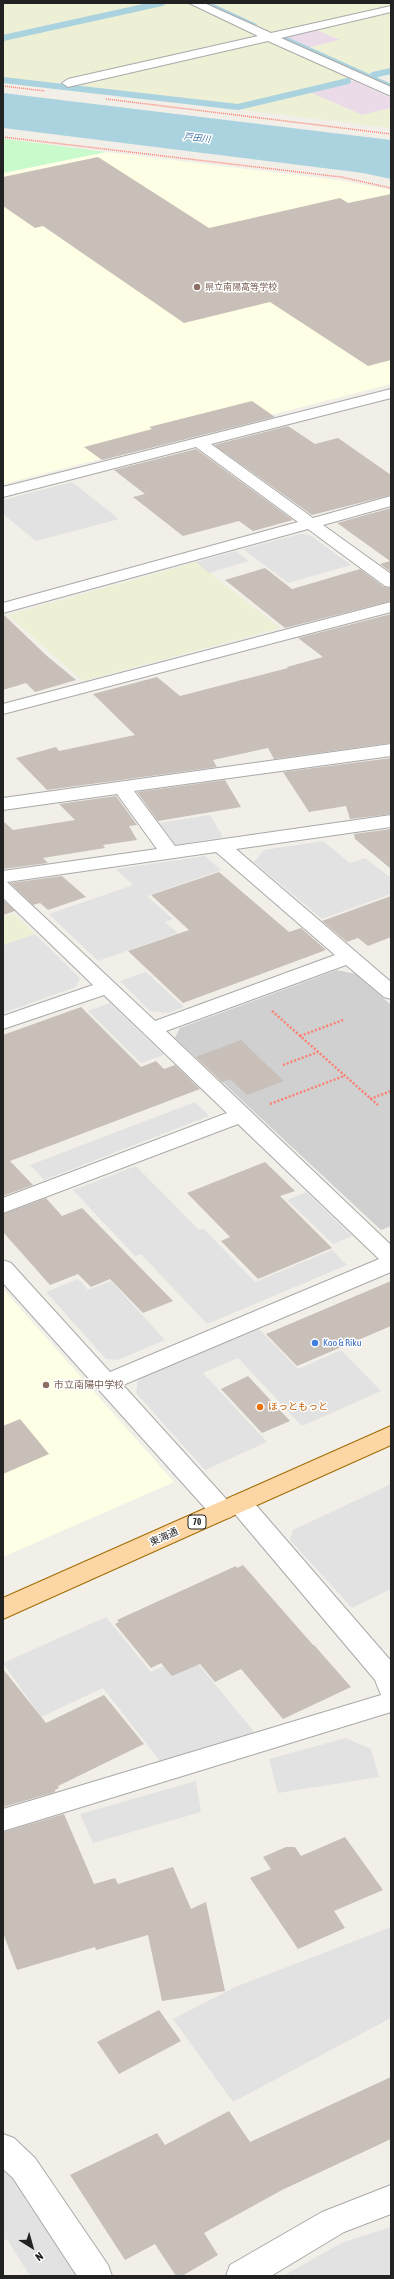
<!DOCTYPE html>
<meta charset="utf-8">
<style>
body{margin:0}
#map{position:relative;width:394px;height:2279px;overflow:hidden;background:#f2efe9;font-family:"Asap Condensed",sans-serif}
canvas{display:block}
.frame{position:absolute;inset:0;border:4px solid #222;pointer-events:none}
.north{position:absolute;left:12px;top:2227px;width:40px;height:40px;-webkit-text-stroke:3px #fff;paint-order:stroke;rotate:143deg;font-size:11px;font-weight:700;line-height:16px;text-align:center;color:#222}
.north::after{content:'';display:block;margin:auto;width:14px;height:18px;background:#222;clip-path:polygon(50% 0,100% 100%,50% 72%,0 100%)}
</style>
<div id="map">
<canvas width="394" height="2279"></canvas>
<div class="frame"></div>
<div class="north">N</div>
</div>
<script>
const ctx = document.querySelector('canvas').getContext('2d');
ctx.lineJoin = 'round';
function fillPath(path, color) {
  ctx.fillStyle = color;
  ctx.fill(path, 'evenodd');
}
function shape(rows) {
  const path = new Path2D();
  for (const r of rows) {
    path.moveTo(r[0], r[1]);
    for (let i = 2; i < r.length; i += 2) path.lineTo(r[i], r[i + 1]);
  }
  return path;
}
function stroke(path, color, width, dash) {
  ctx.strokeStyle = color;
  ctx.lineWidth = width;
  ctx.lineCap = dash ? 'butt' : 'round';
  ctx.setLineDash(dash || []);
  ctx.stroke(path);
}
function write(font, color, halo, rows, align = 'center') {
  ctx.font = font + ' "Asap Condensed","Noto Sans JP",sans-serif';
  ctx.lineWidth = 3;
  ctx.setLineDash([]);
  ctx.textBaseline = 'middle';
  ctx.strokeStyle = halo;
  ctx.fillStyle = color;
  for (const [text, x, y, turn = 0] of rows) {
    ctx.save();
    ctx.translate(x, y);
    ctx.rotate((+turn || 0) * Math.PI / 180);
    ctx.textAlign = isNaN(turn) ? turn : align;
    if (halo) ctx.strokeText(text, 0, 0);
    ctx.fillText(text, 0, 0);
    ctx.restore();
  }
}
fillPath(shape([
 [317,30,340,40,307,48,284,37],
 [354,81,391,98,391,108,362,115,309,92]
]), '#ebdbe8');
fillPath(shape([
 [106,152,338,180,391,190,391,384,3,484,3,173],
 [3,1289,174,1482,3,1557]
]), '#ffffe5');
fillPath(shape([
 [337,970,356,974,391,1005,391,1226,381,1230,175,1038,180,1028]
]), '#d0d0d0');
fillPath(shape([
 [3,3,156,3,3,37],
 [169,3,186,3,255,35,254,37,50,84,3,78,3,40],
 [207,3,391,3,391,5,273,33],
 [391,13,391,68,365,74,307,48,340,40,317,30],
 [268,41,349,78,243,105,73,86],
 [309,92,362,115,391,108,391,128,243,110,244,108],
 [196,562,280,628,83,681,8,615],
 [14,914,35,934,3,945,3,917]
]), '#eef0d5');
fillPath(shape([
 [3,139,6,139,106,152,3,173]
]), '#c8facc');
fillPath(shape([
 [72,482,119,519,36,541,3,514,3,500],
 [300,534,310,535,351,565,288,583,243,549],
 [236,551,249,561,209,573,196,562],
 [210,815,223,837,175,845,159,823],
 [323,841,350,863,365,858,391,878,391,894,322,919,254,862,264,850],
 [205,856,221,870,147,896,173,919,165,922,178,933,98,961,49,914,133,885,116,869],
 [35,934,80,978,76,987,3,1013,3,945],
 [146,972,184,1007,168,1013,150,1011,120,981],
 [110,1003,164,1055,141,1063,88,1011],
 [195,1102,209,1116,44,1180,30,1165],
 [136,1166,199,1230,204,1229,255,1282,332,1250,347,1265,207,1324,141,1254,135,1256,73,1190],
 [306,1192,352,1236,333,1244,287,1200],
 [78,1279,88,1290,111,1281,165,1340,118,1360,106,1359,46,1292],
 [258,1328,298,1369,341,1350,381,1391,302,1426,238,1358,203,1373,267,1442,205,1470,136,1393,138,1379],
 [391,1484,391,1589,352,1608,290,1540,293,1530],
 [106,1617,151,1672,190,1654,256,1734,160,1761,103,1688,41,1717,3,1663],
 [346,1738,371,1749,379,1777,278,1793,269,1759],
 [196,1781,201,1812,93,1843,80,1814],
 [391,1927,391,2018,233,2102,173,2019,235,1987],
 [3,2167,11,2175,76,2276,30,2276,7,2239,3,2241],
 [391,2227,391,2276,285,2275,341,2243]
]), '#e2e2e2');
fillPath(shape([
 [3,93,391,140,391,179,363,173,3,128]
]), '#aad3df');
stroke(shape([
 [204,3,254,26],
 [3,38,162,3],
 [282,38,391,87],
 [373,75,391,71],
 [3,80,238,107,348,81]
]), '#aad3df', 6);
fillPath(shape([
 [98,157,209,228,340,198,348,203,391,194,391,360,368,366,270,302,184,323,43,226,35,228,3,206,3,177],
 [252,401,275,417,102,460,84,447,152,429,149,427],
 [288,426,315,444,338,438,391,475,391,495,312,515,214,445],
 [196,449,293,520,253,531,239,521,183,536,133,497,145,494,114,470],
 [391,508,391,572,380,564,390,561,337,523],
 [265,568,292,589,360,569,384,587,391,588,391,601,285,628,225,580],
 [3,614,47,656,76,680,35,692,26,683,3,690],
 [391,614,391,743,274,759,268,748,213,760,217,767,47,790,16,758,56,747,59,751,135,735,93,694,157,677,180,696,288,668,287,667,323,657,298,638],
 [391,758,391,814,350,819,346,806,309,812,283,772],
 [225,780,241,807,158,821,137,792],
 [116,796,137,825,129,826,137,840,103,845,105,848,43,858,48,863,3,869,3,821,13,830,75,820,59,804],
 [391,829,391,869,355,839,354,834],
 [219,872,289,932,301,928,326,950,183,1003,128,951,189,930,151,895],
 [62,876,86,897,48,910,40,903,33,905,10,883],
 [391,896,391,937,368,946,358,938,347,942,322,921],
 [3,900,15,911,3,915],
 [81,1007,141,1067,156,1061,164,1069,175,1065,200,1089,10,1161,33,1185,3,1196,3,1035],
 [241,1040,268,1066,284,1081,247,1095,230,1079,222,1082,196,1057],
 [265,1162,295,1191,280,1196,332,1248,258,1279,221,1241,230,1237,187,1193],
 [46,1198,62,1216,82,1208,173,1301,143,1313,110,1279,91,1287,78,1274,50,1285,3,1232,3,1214],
 [391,1281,391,1326,297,1366,266,1334],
 [248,1376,290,1421,262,1433,221,1389],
 [20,1419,49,1454,3,1474,3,1426],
 [243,1565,313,1645,314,1645,351,1687,283,1719,241,1669,215,1682,200,1664,172,1676,161,1663,151,1668,115,1624,119,1622,117,1620,152,1604,236,1566,237,1568],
 [3,1669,46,1723,104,1695,144,1744,58,1786,59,1788,55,1790,55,1792,3,1807],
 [64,1814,94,1884,115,1878,118,1884,173,1867,191,1909,206,1902,225,1991,162,2001,148,1935,96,1950,95,1947,17,1970,3,1933,3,1832],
 [345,1837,383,1890,334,1911,345,1928,298,1949,250,1878,271,1869,263,1857,286,1847,295,1847,301,1856],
 [159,2010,181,2041,119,2074,97,2042],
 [391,2077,391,2139,282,2190,204,2233,218,2255,182,2276,176,2276,155,2244,125,2260,70,2175,157,2133,165,2145,229,2111,250,2142]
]), '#c7bfb8');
const minor = shape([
 [189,3,204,3,271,33,391,6,391,12,281,38,391,87,391,96,268,41,68,87,62,83,68,79,258,36,189,3],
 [391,389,391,398,211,444,313,518,391,496,391,506,323,525,391,574,391,587,385,586,308,529,3,613,3,603,298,522,196,447,3,497,3,487,391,389],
 [391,602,391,612,3,714,3,704,391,602],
 [391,744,391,756,134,791,175,846,391,815,391,827,236,849,391,982,391,999,384,997,346,965,166,1031,391,1245,391,1272,123,1385,228,1501,231,1497,240,1494,249,1497,391,1661,391,1712,3,1831,3,1809,381,1695,375,1680,234,1513,231,1517,222,1520,213,1517,3,1283,3,1260,11,1263,110,1372,379,1259,238,1124,3,1213,3,1198,227,1113,104,995,3,1029,3,1016,93,985,3,898,3,871,157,849,117,794,3,810,3,798,391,744],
 [216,852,335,955,155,1021,7,882,216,852],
 [3,2134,14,2138,35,2158,108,2265,112,2276,77,2276,13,2178,3,2169,3,2134],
 [391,2185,391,2214,344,2232,271,2276,226,2276,230,2265,322,2212,391,2185]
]);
const primary = shape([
 [391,1426,391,1445,3,1619,3,1598,391,1426]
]);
stroke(minor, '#a9a9a9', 2);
stroke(primary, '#a06b00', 2);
stroke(shape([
 [3,86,45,91],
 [106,99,391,134],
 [3,137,341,177,391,188]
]), '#fa8072', 1.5, [1, 1]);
stroke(shape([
 [272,1011,378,1105],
 [300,1036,343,1020],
 [283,1065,318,1052],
 [370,1099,391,1091],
 [270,1104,344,1076]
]), '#fa8072', 2.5, [2, 2]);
fillPath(minor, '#fff');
fillPath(primary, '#fcd6a4');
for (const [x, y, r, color] of [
 [197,287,4,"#8d6e63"],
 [315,1343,4,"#3f7fe0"],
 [46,1385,4,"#8d6e63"],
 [260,1407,4,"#e8710a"]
]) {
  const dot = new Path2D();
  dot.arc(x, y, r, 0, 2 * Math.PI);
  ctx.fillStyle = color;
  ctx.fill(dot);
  stroke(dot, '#fff', 1.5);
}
write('italic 9px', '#4a7aab', '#fff', [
 ["戸田川",197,138,7]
]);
write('9px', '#785e54', '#fff', [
 ["県立南陽高等学校",205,287]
], 'left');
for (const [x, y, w] of [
 [197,1522,18]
]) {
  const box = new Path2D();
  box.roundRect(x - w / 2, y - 7, w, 14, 3);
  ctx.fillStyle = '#fff';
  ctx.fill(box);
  stroke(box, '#222', 1);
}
write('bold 9px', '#222', null, [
 ["70",197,1522]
]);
write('10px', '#366cbe', '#fff', [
 ["Koo & Riku",323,1343]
], 'left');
write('10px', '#785e54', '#fff', [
 ["市立南陽中学校",54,1385]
], 'left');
write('10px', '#c56008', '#fff', [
 ["ほっともっと",268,1407]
], 'left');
write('10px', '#222', '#fff', [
 ["東海通",164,1537,-24]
]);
</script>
